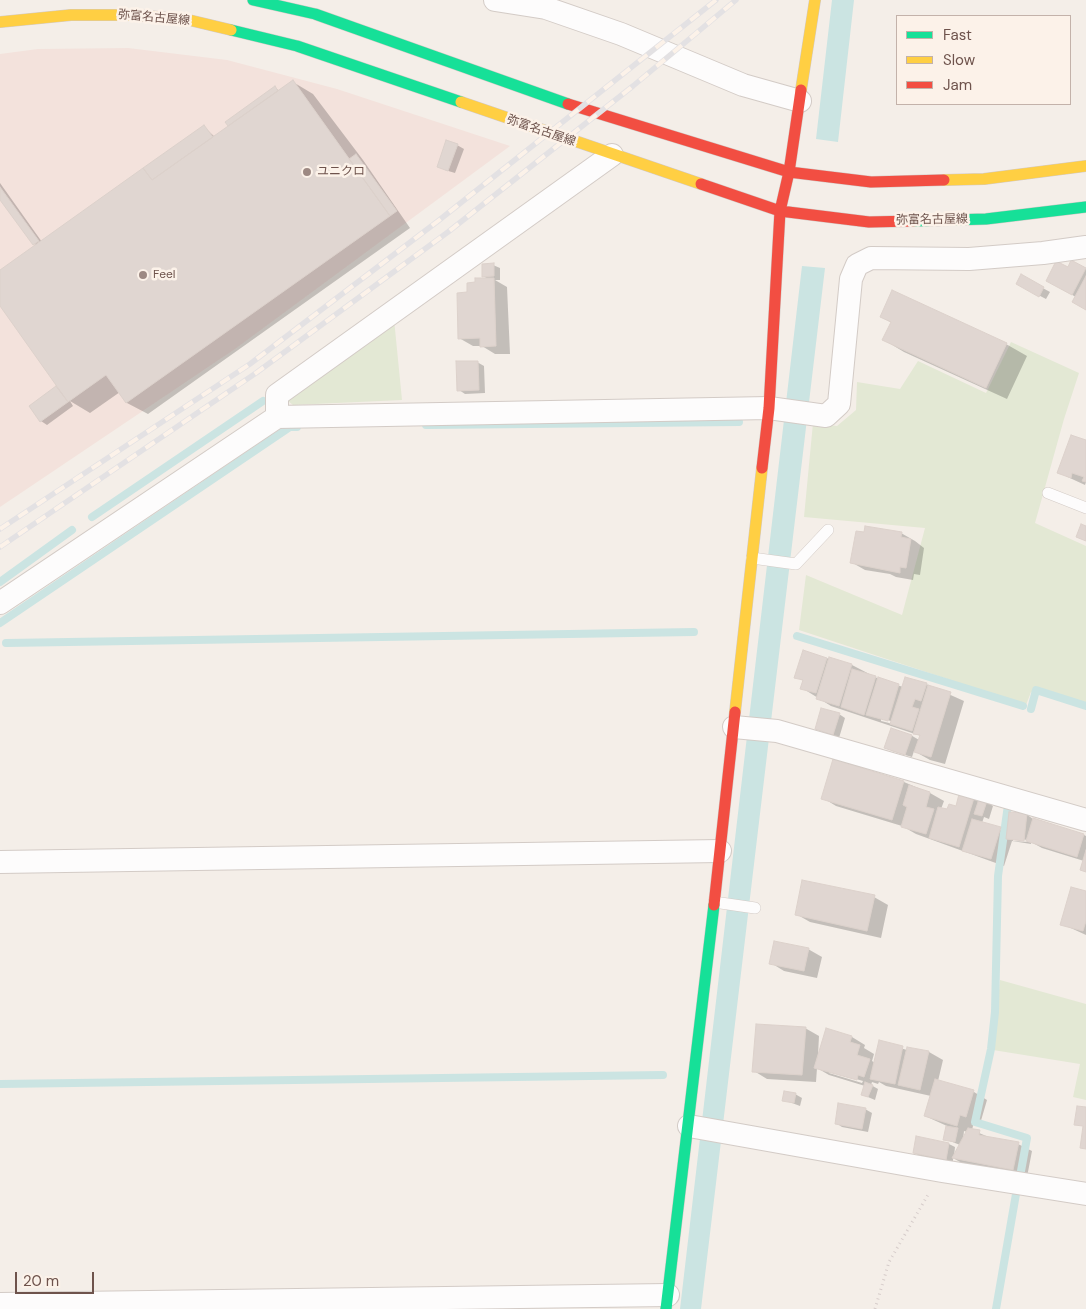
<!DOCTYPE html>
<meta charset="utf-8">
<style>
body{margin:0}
#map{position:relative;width:1086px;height:1309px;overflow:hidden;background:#f4eee8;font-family:"DM Sans",sans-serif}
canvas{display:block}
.legend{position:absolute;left:896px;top:15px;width:175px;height:90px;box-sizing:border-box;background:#fcf2e9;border:1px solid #c3b2aa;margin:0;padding:6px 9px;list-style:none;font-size:15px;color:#6e534c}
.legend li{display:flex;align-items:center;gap:10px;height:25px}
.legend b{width:25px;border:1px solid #c3b2aa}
.scale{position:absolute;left:15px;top:1272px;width:79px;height:22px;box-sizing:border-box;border:2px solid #6e534c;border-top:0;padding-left:6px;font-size:15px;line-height:18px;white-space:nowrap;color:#6e534c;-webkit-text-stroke:4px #fcf2e9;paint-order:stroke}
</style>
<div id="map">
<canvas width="1086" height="1309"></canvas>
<ul class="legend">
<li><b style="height:6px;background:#16e098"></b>Fast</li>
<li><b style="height:6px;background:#ffcf43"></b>Slow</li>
<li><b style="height:6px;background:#f24e42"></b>Jam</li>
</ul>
<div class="scale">20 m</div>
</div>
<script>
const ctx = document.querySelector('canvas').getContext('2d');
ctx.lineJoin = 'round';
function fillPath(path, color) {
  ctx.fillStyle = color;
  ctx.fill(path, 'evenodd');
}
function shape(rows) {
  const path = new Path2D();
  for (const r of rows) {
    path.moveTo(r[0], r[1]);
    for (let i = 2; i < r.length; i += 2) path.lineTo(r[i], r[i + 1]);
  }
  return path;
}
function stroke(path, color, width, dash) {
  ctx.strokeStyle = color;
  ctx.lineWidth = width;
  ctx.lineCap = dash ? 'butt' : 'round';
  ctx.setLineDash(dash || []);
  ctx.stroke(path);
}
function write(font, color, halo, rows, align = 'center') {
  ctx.font = font + ' "DM Sans","Noto Sans JP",sans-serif';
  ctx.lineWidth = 5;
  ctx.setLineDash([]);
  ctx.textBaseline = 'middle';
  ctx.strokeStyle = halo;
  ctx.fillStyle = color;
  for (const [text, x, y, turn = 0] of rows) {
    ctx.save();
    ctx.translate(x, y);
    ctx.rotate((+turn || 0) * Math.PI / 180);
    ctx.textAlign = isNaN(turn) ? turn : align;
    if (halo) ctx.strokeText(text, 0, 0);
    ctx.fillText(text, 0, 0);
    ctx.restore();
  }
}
fillPath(shape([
 [128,48,227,60,337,89,510,146,235,349,0,507,0,54,38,49]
]), '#f3e2dc');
fillPath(shape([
 [394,319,402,400,293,405,288,401,290,394],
 [1011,342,1079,373,1064,419,1035,523,1086,546,1086,707,1031,692,1026,705,799,630,806,575,902,615,925,528,804,517,813,423,837,426,856,410,857,382,900,389,918,361,986,393],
 [1000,980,1086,1004,1086,1100,1073,1097,1080,1064,993,1050]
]), '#e3e8d4');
fillPath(shape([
 [832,0,854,0,838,142,816,139],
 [802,266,825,268,701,1309,680,1309]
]), '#cbe4e2');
fillPath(shape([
 [293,82,313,94,363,160,410,228,148,414,127,403,120,392,90,413,70,401,73,406,47,425,41,421,56,387,62,390,0,304,0,272,36,246,0,198,0,183,42,242,204,127,215,137,275,88,280,91],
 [457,145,464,149,455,173,445,170],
 [1072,262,1086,269,1086,309,1076,297,1061,289],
 [493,265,500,268,500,280,495,280,507,287,510,354,495,354,482,346,473,346,459,338,468,294,488,279,483,276],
 [1021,276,1050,292,1046,299,1017,284],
 [881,317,1006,344,1027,356,1007,399,904,352,884,340,892,323],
 [477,362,484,366,485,393,465,394,459,390],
 [1086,441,1086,482,1085,485,1059,473],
 [865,533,901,533,915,541,924,548,920,575,914,574,913,580,896,577,890,574,865,570,851,562],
 [804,652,852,665,879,679,903,687,926,684,964,701,945,764,930,760,914,751,912,757,892,751,886,747,909,734,919,740,921,736,831,706,802,688,804,681,796,677],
 [881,718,894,722,893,724,881,721],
 [839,714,845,718,839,738,816,729],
 [834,761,904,782,930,793,944,801,941,809,948,811,974,799,979,802,987,802,993,806,989,819,984,817,982,823,1008,833,1026,814,1033,819,1084,835,1086,836,1086,872,1084,861,1042,848,1031,842,1031,844,1012,841,1004,866,916,834,902,826,836,806,823,798],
 [1013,839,1031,840,1030,842,1013,841],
 [1086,893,1086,935,1062,924],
 [874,897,888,905,881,938,810,922,796,914],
 [808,949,822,957,817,978,784,971,771,963],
 [805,1028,819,1036,818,1055,852,1037,865,1045,864,1048,874,1054,872,1061,875,1063,880,1042,907,1050,908,1048,929,1052,943,1060,938,1081,974,1092,987,1100,980,1124,974,1122,972,1130,991,1138,1018,1144,1032,1151,1027,1177,967,1166,953,1158,953,1162,921,1156,914,1153,917,1137,949,1144,955,1147,954,1156,960,1145,945,1139,947,1126,925,1116,931,1096,886,1086,879,1082,878,1084,872,1082,871,1085,878,1089,875,1100,863,1095,865,1086,829,1075,817,1068,816,1082,767,1079,754,1071],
 [829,1071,863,1081,862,1083,829,1073],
 [964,1131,967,1132,963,1140],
 [795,1094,802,1098,800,1106,784,1100],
 [865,1109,872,1113,868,1132,842,1127,836,1123]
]), '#0003');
stroke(shape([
 [426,425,739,422],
 [92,517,263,401],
 [0,582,72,530],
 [0,623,290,427,297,427],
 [797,636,1023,706],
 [6,643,694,632],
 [1031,709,1036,690,1086,706],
 [1008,805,998,876,995,1012,991,1049,975,1122,1027,1138,1021,1171],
 [0,1084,663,1075],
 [996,1309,1016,1194]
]), '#cbe4e2', 8);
const building = shape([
 [293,80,390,216,126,403,106,375,68,402,0,306,0,270,143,168,152,180,293,80],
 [275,86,278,91,228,126,225,122,275,86],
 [204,125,213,137,152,180,143,168,204,125],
 [446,140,458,144,448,171,437,167,446,140],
 [356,154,397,211,390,216,349,159,356,154],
 [0,187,39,241,33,245,0,200,0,187],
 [1071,260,1086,268,1072,295,1046,281,1056,261,1068,267,1071,260],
 [494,263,494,276,482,277,482,264,494,263],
 [1021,274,1044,287,1039,297,1016,284,1021,274],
 [1086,276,1086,310,1072,302,1086,276],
 [475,278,494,278,496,346,480,347,480,338,458,339,457,293,467,292,467,283,475,282,475,278],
 [892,290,1007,343,986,388,882,340,891,322,880,317,892,290],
 [456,361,478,361,479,390,457,391,456,361],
 [56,386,68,402,40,422,29,406,56,386],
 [1071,435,1086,440,1086,482,1082,481,1084,477,1072,473,1071,478,1057,473,1071,435],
 [1081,524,1086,526,1086,541,1076,537,1081,524],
 [865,526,902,532,901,537,911,539,906,568,900,567,900,573,850,563,856,531,864,532,865,526],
 [803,650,827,658,816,693,800,689,803,680,794,678,803,650],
 [829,657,852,664,839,706,816,699,829,657],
 [852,669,876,676,864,715,841,707,852,669],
 [878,677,899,684,888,721,866,715,878,677],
 [905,677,927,683,921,701,915,699,912,707,919,709,912,731,890,724,905,677],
 [928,685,951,692,931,757,914,752,920,735,913,734,928,685],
 [821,708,840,713,833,735,815,729,821,708],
 [891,728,912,735,905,755,884,748,891,728],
 [833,759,904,781,892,820,821,799,833,759],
 [909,785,930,792,926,807,934,809,926,834,901,827,907,807,903,805,909,785],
 [959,794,974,798,959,847,929,838,938,807,947,809,949,804,956,806,959,794],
 [979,799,987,801,982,816,974,814,979,799],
 [1009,812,1027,813,1024,841,1006,839,1009,812],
 [1033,818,1084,834,1077,857,1026,841,1033,818],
 [972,819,1001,827,991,859,962,851,972,819],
 [1086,850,1086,872,1080,870,1086,850],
 [802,880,875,895,867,931,795,915,802,880],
 [1071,887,1086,891,1086,921,1083,931,1060,925,1071,887],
 [774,941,809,948,804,971,769,964,774,941],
 [756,1024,806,1027,802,1075,752,1072,756,1024],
 [826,1028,852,1036,850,1042,860,1045,857,1055,870,1059,864,1077,858,1075,857,1080,814,1068,826,1028],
 [879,1040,903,1046,895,1084,870,1079,879,1040],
 [907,1047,929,1051,920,1090,898,1085,907,1047],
 [935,1079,974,1090,966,1117,960,1115,957,1126,924,1116,935,1079],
 [865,1082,873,1085,868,1097,861,1095,865,1082],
 [784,1091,796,1093,794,1103,782,1101,784,1091],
 [838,1103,866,1108,862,1129,835,1124,838,1103],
 [1077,1106,1086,1107,1086,1149,1080,1148,1083,1126,1074,1125,1077,1106],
 [946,1126,958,1128,955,1142,943,1140,946,1126],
 [968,1128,980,1130,979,1135,1019,1142,1013,1170,952,1158,968,1128],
 [916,1136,949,1143,946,1160,913,1153,916,1136]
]);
fillPath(building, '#e0d6d1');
stroke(building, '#dcd1cb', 1);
const lane = shape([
 [1048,493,1086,508],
 [752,558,796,564,828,530],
 [714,902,755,908]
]);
const street = shape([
 [495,0,546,8,621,34,743,85,800,101],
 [277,417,277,395,612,155],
 [0,603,277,417,769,408,826,416,839,404,851,279,857,265,871,258,969,259,1043,253,1086,247],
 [734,727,777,731,1086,820],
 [0,862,720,851],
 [689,1126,942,1171,1086,1194],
 [0,1304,668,1295]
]);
const fast = shape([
 [253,0,315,14,568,104],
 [231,30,297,46,461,102],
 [914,221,986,219,1086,207],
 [666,1309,714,905]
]);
const slow = shape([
 [0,22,71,15,137,15,189,20,231,30],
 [801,90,815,0],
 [461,102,701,184],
 [944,180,984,179,1086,166],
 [735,712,762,468]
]);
const jam = shape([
 [568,104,789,172,871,182,944,180],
 [701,184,780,211,869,222,914,221],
 [762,468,769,408,780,211,789,172,801,90],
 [714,905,735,712]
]);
stroke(lane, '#d3cbc6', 12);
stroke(street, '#d3cbc6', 24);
stroke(fast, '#d2c9c5', 12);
stroke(slow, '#d2c9c5', 12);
stroke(jam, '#d2c9c5', 12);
stroke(shape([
 [875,1309,889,1262,929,1193]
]), '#d6ccca', 3, [1, 4]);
stroke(lane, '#fdfcfc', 11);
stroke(street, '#fdfcfc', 22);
stroke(fast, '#16e098', 11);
stroke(slow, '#ffcf43', 11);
stroke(jam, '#f24e42', 11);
const rail = shape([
 [0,529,250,364,438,221,716,0],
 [0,547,256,373,448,232,633,86,736,0]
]);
stroke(rail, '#e3e1e3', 5.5);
stroke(rail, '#fcf2e9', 4, [11]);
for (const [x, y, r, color] of [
 [307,172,5,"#9d8983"],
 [143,275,5,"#9d8983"]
]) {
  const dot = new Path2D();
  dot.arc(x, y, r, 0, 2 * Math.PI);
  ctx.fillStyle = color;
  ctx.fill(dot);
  stroke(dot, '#fcf2e9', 2);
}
write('12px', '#6e534c', '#fcf2e9', [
 ["弥富名古屋線",154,18,5],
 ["弥富名古屋線",541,131,19],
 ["弥富名古屋線",932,220,-1]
]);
write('12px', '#6e534c', '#fcf2e9', [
 ["ユニクロ",317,172],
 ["Feel",153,275]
], 'left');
</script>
